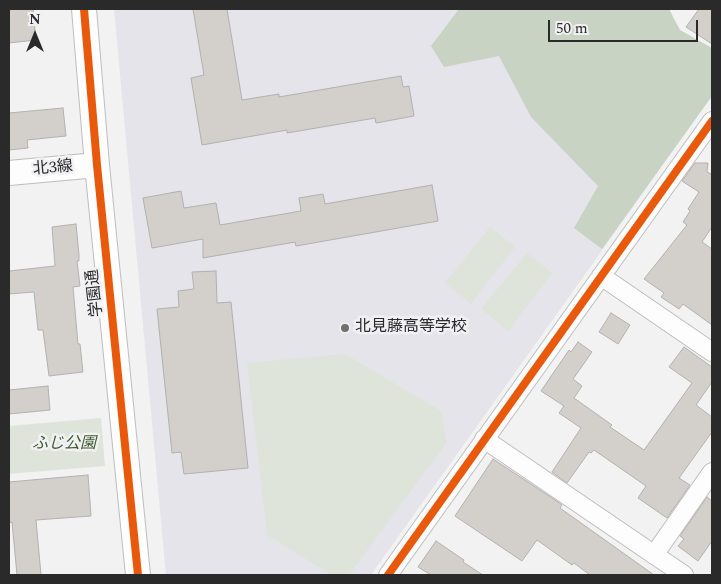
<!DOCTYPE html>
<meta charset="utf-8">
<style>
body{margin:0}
#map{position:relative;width:721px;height:584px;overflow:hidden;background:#f2f2f3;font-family:Spectral,serif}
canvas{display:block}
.frame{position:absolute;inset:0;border:10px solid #2a2a2b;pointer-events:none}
.north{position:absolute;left:10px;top:10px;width:50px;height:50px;-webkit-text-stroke:4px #f1f1f4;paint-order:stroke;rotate:0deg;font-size:14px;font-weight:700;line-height:20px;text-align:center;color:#2a2a2b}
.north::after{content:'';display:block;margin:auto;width:18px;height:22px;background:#2a2a2b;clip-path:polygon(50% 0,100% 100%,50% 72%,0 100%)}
.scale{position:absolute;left:548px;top:20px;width:150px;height:22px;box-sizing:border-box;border:2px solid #2a2a2b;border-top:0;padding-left:6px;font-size:15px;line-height:18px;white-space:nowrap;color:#2a2a2b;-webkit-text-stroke:4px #f1f1f4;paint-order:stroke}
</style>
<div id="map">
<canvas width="721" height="584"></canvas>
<div class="frame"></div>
<div class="north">N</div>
<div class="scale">50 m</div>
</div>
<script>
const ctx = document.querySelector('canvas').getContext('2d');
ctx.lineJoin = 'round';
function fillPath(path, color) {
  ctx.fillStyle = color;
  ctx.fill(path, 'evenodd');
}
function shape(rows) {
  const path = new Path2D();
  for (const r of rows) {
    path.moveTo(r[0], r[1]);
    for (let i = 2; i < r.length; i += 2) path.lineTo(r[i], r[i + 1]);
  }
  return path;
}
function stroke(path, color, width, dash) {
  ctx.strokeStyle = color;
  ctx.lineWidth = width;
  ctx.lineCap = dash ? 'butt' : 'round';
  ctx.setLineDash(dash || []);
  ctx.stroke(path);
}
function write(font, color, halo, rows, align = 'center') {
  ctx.font = font + ' Spectral,"Noto Sans JP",serif';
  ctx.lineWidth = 5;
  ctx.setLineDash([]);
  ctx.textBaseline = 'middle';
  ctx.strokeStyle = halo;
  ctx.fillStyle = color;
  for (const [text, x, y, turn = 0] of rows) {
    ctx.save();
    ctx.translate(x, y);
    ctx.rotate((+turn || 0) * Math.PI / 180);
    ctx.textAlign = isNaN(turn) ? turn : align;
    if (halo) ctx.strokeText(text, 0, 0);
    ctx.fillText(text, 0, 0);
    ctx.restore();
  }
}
fillPath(shape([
 [114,9,633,9,712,96,371,575,166,575]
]), '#e4e4ea');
fillPath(shape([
 [490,227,515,247,471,304,445,283],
 [527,253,552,273,508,331,481,309],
 [345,354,441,411,447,442,349,575,332,575,267,535,247,363],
 [101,418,105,466,9,474,9,426]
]), '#dee4da');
fillPath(shape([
 [459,9,669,9,680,30,712,48,712,96,602,249,574,228,598,186,531,117,499,56,444,67,431,46]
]), '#c9d3c3');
const building = shape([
 [9,9,33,9,36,40,9,43,9,9],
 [193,9,227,9,242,100,279,94,279,97,401,76,403,87,409,86,414,116,376,123,375,118,287,133,287,130,202,145,191,78,204,75,193,9],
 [699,9,712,9,712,44,686,27,699,9],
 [63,108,66,136,27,140,28,148,9,150,9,113,63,108],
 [695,163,708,163,707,172,711,174,712,172,712,227,702,242,712,249,712,325,683,304,679,309,661,297,664,293,644,279,687,225,683,222,690,211,688,209,699,192,682,181,695,163],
 [432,185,438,221,296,246,295,242,203,258,203,239,152,248,143,198,181,191,184,208,216,203,220,225,301,211,299,198,323,194,325,204,432,185],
 [76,224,79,255,79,261,77,261,80,286,73,287,78,344,80,344,83,372,49,376,43,330,38,330,34,292,9,294,9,271,55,266,52,227,76,224],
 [216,271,217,303,231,302,248,468,184,474,181,452,172,453,157,309,179,307,178,291,194,289,192,272,216,271],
 [611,313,630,325,618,344,599,332,611,313],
 [578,342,592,352,573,379,582,386,574,398,612,425,610,427,644,450,692,383,669,367,684,347,712,367,712,382,696,405,712,417,712,432,679,478,690,485,667,518,638,498,646,486,594,450,591,453,589,452,567,483,552,472,581,428,559,413,564,406,541,391,569,350,571,352,578,342],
 [48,386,50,410,9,414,9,390,48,386],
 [493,459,555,500,562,505,560,508,654,575,590,575,574,563,572,565,537,540,522,561,455,516,493,459],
 [88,475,91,516,36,520,41,575,17,575,12,522,9,523,9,482,88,475],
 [707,497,712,501,712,541,698,561,678,546,684,539,680,536,707,497],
 [436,541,464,560,463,562,483,575,431,575,418,567,436,541]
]);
fillPath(building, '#d3d0cb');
stroke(building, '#b1b1b0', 1);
const street = shape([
 [601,276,712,352],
 [484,439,684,575],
 [654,555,712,472],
 [388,575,712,121]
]);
const secondary = shape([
 [84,9,97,165,138,575],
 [9,173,97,165]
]);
stroke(street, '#bdbdbd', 20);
stroke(secondary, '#bdbdbd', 26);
stroke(street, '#fdfdfd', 18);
stroke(secondary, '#fdfdfd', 24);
stroke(shape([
 [84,9,97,165,138,575],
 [388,575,712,121]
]), '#e8590c', 8);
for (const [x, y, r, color] of [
 [345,328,5,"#707071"]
]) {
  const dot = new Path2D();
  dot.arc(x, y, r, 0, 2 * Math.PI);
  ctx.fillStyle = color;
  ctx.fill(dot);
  stroke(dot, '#f1f1f4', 2);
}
write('16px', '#2a2a2b', '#f1f1f4', [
 ["北3線",53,169,-5],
 ["学園通",96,293,-96]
]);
write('16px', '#2a2a2b', '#f1f1f4', [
 ["北見藤高等学校",355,328]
], 'left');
write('italic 16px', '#3f5a2e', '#f1f1f4', [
 ["ふじ公園",64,445]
]);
</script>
